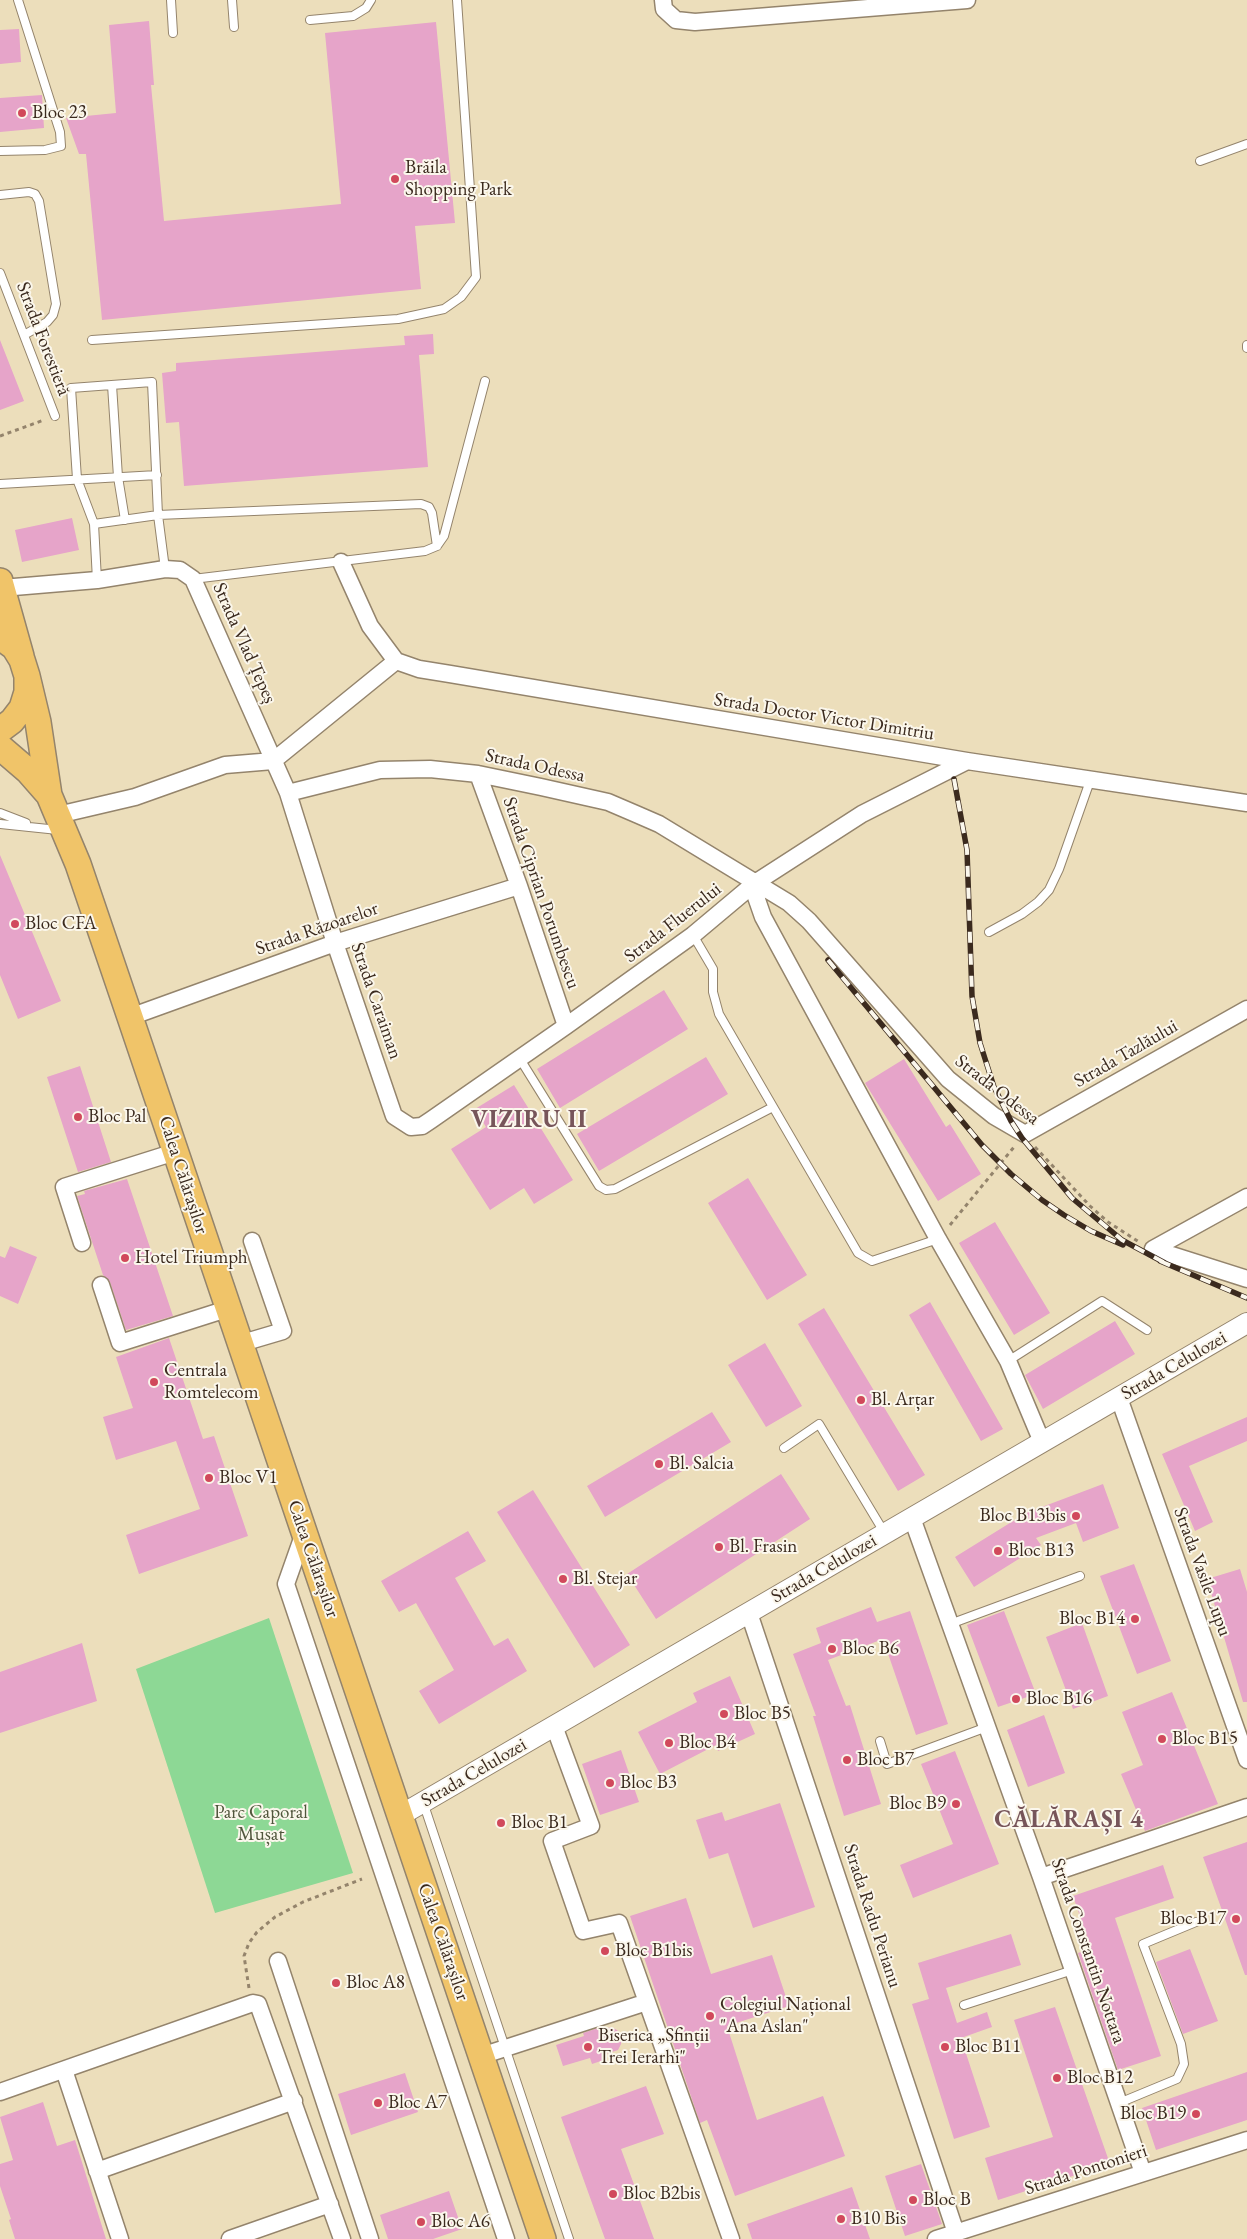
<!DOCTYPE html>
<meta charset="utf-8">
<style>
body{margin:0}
canvas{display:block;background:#ecdebb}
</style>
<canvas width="1247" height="2239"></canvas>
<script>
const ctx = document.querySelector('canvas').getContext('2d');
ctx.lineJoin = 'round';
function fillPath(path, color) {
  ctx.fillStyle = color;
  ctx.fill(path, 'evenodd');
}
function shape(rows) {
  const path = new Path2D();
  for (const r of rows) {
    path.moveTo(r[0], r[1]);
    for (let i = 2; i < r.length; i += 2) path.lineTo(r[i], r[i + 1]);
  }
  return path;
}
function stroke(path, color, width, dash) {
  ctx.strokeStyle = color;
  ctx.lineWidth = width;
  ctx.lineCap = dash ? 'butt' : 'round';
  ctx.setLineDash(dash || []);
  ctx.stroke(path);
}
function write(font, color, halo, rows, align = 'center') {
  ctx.font = font + ' "EB Garamond",serif';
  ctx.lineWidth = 4;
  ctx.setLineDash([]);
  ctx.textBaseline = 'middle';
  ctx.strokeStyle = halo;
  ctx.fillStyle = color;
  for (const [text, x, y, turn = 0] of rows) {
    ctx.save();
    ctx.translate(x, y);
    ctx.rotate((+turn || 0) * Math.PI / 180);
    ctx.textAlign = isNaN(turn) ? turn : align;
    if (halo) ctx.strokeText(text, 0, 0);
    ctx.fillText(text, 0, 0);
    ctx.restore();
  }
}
fillPath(shape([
 [269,1618,353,1873,215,1913,136,1669]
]), '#8dd895');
fillPath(shape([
 [149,21,154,85,151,85,164,221,341,204,325,33,436,22,455,223,415,226,421,289,102,320,86,154,79,154,66,118,116,113,109,25],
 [19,29,21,62,0,64,0,30],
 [42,95,44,128,0,132,0,98],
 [433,334,434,354,419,355,428,467,184,486,179,422,166,423,162,373,176,371,176,363,405,345,404,336],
 [0,340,24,401,0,410],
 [72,518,79,550,22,562,15,530],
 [0,855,61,1001,18,1019,0,975],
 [664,990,688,1029,560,1108,537,1069],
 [706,1057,728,1094,599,1171,577,1134],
 [904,1059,946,1127,950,1124,981,1174,938,1201,865,1083],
 [80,1066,111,1162,78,1172,47,1077],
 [514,1085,573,1180,534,1204,524,1188,490,1210,451,1149,486,1127,475,1109],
 [748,1178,807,1275,767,1300,708,1203],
 [127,1179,173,1316,126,1330,110,1282,103,1275,77,1196,85,1194,84,1191],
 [995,1222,1050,1313,1014,1335,959,1243],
 [10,1246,37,1257,18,1304,0,1296,0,1256,5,1258],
 [930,1302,1003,1429,981,1441,909,1315],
 [824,1308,925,1475,898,1491,798,1324],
 [1115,1321,1135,1354,1043,1409,1025,1375],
 [169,1338,203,1439,214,1436,248,1536,139,1574,126,1535,200,1509,176,1441,116,1460,103,1417,133,1408,116,1357],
 [765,1343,802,1406,766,1427,728,1365],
 [712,1412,731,1442,605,1517,587,1486],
 [1247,1417,1247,1441,1189,1466,1213,1522,1195,1531,1162,1454],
 [781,1474,810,1519,656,1619,627,1574],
 [1103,1484,1119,1528,1083,1542,1076,1523,1036,1538,1041,1545,974,1587,955,1557,1026,1513],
 [533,1490,630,1645,594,1668,497,1512],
 [468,1531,486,1561,455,1578,494,1646,508,1638,527,1671,439,1724,419,1691,454,1670,416,1603,399,1612,381,1581],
 [1134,1564,1171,1661,1137,1674,1100,1576],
 [1240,1569,1247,1592,1247,1702,1243,1702,1207,1579],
 [871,1607,877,1622,910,1611,948,1724,916,1735,883,1639,828,1660,846,1706,850,1705,881,1804,844,1816,813,1716,816,1716,793,1654,821,1643,816,1628],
 [1004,1611,1036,1694,998,1707,967,1625],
 [1082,1623,1108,1696,1073,1709,1046,1637],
 [82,1643,97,1701,0,1733,0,1672],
 [730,1676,755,1734,718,1751,716,1745,660,1774,638,1732,697,1702,693,1693],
 [1172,1692,1218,1804,1145,1831,1121,1774,1143,1765,1122,1712],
 [1044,1715,1065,1773,1028,1787,1007,1730],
 [621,1750,639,1802,600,1815,582,1764],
 [955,1751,999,1864,913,1898,900,1865,953,1844,921,1764],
 [780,1803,815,1907,753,1928,728,1853,709,1859,696,1820,722,1812,725,1821],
 [1247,1842,1247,1975,1245,1975,1203,1857],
 [1163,1865,1174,1898,1115,1918,1161,2056,1118,2070,1078,1953,1091,1948,1073,1896],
 [686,1898,711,1974,772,1955,789,2006,727,2026,757,2120,823,2096,845,2156,735,2196,707,2120,700,2123,630,1916],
 [1011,1934,1021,1965,946,1988,957,2023,987,2012,992,2027,961,2038,990,2127,954,2139,912,2004,929,1999,918,1963],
 [1190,1949,1218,2021,1183,2034,1156,1962],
 [1055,2007,1110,2164,998,2200,985,2158,1053,2137,1014,2020],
 [611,2027,617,2030,622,2036,621,2044,618,2050,606,2054,607,2059,592,2064,590,2058,563,2066,556,2045,584,2036,583,2033,598,2028,599,2031],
 [1247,2072,1247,2120,1156,2150,1142,2108],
 [405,2073,418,2112,351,2135,338,2094],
 [646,2086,664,2134,621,2149,654,2239,605,2239,561,2117],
 [43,2102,57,2146,75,2140,106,2239,15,2239,9,2220,11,2219,0,2186,0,2164,13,2160,0,2117],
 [921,2164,942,2224,905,2236,885,2176],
 [852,2187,870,2239,752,2239,747,2224],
 [449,2191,462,2229,433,2239,388,2239,380,2215]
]), '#e6a4c9');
const service = shape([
 [171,0,173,33],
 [232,0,234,27],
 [310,20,353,16,366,8,371,0],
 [0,151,45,150,61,146,60,132,18,0],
 [1200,161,1247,144],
 [0,195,29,192,35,194,39,201,56,304,53,315,47,322,24,335],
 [0,273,55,416],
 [92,340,398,319,444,309,461,297,476,277,457,0],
 [1247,345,1247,348],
 [112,385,118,477,125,520],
 [0,484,157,475],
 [94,524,158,515,421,504,429,507,432,513,437,546],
 [193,579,425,551,437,546,444,536,485,381],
 [97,580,94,524,77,479,71,388,152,382,158,515,165,569],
 [0,813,26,823],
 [0,824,58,830],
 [989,932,1022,914,1038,902,1049,890,1059,869,1090,781],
 [693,935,713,969,713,992,719,1014,858,1253,872,1261,938,1239],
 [520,1059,599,1186,606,1190,615,1189,773,1107],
 [1008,1361,1102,1301,1147,1330],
 [784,1448,819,1424,884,1532],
 [950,1624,1080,1576],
 [880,1741,887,1764,987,1727],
 [423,1802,569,2239],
 [964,2005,1073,1970],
 [1119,2103,1177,2079,1184,2064,1181,2044,1143,1944,1196,1922]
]);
const minor = shape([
 [663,0,664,9,676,20,695,22,967,0],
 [341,562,370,626,396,661],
 [2,588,97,580,165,569,180,570,193,579,288,793,335,943,394,1116,411,1127,422,1126,431,1120,566,1026,693,935,755,883,862,814,967,761],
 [396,661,419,669,450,674,967,761,1247,803],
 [478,774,519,886,566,1026],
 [288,793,380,770,430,769,478,774,541,787,608,802,636,814,659,824,789,903,809,921,948,1079,994,1116,1025,1134,1247,1009],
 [58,815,135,797,225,765,273,761,396,661],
 [755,883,755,894,763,917,938,1239,1008,1361,1042,1442],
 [130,1017,335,943,519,886],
 [82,1243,64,1187,175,1152],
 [1153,1249,1247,1197],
 [1153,1249,1247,1279],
 [101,1285,120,1343,227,1309],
 [239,1344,283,1331,252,1241],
 [1119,1398,1247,1760],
 [912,1518,1041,1877,1143,2173],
 [304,1533,286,1584,506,2239],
 [749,1613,956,2233],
 [1041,1877,1247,1807],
 [278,1961,370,2239],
 [647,2002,731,2239],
 [481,2056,647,2002,619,1923,583,1931,552,1841,591,1826,554,1726],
 [64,2070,120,2239],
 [0,2092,253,2003,258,2004,342,2239],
 [97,2171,294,2101],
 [230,2239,330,2204],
 [936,2239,1247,2140]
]);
const tertiary = shape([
 [401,1815,1247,1323]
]);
const primary = shape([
 [0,581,21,656],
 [0,637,14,647,22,660,27,676,27,692,22,708,12,721,0,730],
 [27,676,38,722,49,795,78,864,130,1017,543,2239],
 [0,747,28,771,49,795]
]);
stroke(service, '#94846c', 10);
stroke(minor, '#94846c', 19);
stroke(tertiary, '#94846c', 22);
stroke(primary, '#94846c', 28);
stroke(shape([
 [0,436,44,420],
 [1035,1147,1090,1206,1108,1222,1139,1242],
 [950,1225,1014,1147],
 [249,1988,244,1956,249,1943,257,1932,275,1917,303,1902,362,1879]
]), '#94846c', 3, [4, 4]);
stroke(service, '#fff', 8);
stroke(minor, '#fff', 16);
stroke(tertiary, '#fff', 20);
stroke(primary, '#f0c469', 25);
const rail = shape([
 [954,779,967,850,972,996,980,1043,994,1087,1011,1121,1022,1138,1072,1198,1122,1240,1165,1263],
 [828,960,982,1145,1011,1174,1042,1200,1064,1215,1091,1231,1123,1245],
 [1160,1261,1247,1298]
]);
stroke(rail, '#3b2a1e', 5.5);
stroke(rail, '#fbf7ec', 4, [11]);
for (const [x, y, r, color] of [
 [22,113,5,"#d1495b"],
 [395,179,5,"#d1495b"],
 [15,924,5,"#d1495b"],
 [78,1117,5,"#d1495b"],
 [125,1258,5,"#d1495b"],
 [154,1382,5,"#d1495b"],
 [861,1400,5,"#d1495b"],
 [659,1464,5,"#d1495b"],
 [209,1478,5,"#d1495b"],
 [1076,1516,5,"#d1495b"],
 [719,1547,5,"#d1495b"],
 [998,1551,5,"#d1495b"],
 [563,1579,5,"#d1495b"],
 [1135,1619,5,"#d1495b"],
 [832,1649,5,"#d1495b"],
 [1016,1699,5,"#d1495b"],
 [724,1714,5,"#d1495b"],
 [1162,1739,5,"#d1495b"],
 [669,1743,5,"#d1495b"],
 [847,1760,5,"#d1495b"],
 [610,1783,5,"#d1495b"],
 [956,1804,5,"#d1495b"],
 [501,1823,5,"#d1495b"],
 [1236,1919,5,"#d1495b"],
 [605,1951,5,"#d1495b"],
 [336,1983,5,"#d1495b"],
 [710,2016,5,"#d1495b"],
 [588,2047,5,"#d1495b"],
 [945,2047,5,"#d1495b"],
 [1057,2078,5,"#d1495b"],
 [378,2103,5,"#d1495b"],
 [1196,2114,5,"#d1495b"],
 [613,2194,5,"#d1495b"],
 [913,2200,5,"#d1495b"],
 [841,2219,5,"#d1495b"],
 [421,2222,5,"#d1495b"]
]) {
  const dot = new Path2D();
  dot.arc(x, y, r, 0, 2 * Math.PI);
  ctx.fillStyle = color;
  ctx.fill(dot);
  stroke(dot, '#fbf7ec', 2);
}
write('19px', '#3b2a1e', '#fbf7ec', [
 ["Bloc 23",32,113],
 ["Brăila",405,168],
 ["Shopping Park",405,190],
 ["Bloc CFA",25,924],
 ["Bloc Pal",88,1117],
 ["Hotel Triumph",135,1258],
 ["Centrala",164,1371],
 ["Romtelecom",164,1393],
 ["Bl. Arțar",871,1400],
 ["Bl. Salcia",669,1464],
 ["Bloc V1",219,1478],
 ["Bloc B13bis",1066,1516,"right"],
 ["Bl. Frasin",729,1547],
 ["Bloc B13",1008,1551],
 ["Bl. Stejar",573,1579],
 ["Bloc B14",1125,1619,"right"],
 ["Bloc B6",842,1649],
 ["Bloc B16",1026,1699],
 ["Bloc B5",734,1714],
 ["Bloc B15",1172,1739],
 ["Bloc B4",679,1743],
 ["Bloc B7",857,1760],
 ["Bloc B3",620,1783],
 ["Bloc B9",946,1804,"right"],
 ["Bloc B1",511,1823],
 ["Bloc B17",1226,1919,"right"],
 ["Bloc B1bis",615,1951],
 ["Bloc A8",346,1983],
 ["Colegiul Național",720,2005],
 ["\"Ana Aslan\"",720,2027],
 ["Biserica „Sfinții",598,2036],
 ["Trei Ierarhi\"",598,2058],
 ["Bloc B11",955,2047],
 ["Bloc B12",1067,2078],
 ["Bloc A7",388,2103],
 ["Bloc B19",1186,2114,"right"],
 ["Bloc B2bis",623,2194],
 ["Bloc B",923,2200],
 ["B10 Bis",851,2219],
 ["Bloc A6",431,2222]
], 'left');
write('19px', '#3b2a1e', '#fbf7ec', [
 ["Strada Forestieră",43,339,69],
 ["Strada Vlad Țepeș",244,643,66],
 ["Strada Doctor Victor Dimitriu",824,717,9],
 ["Strada Odessa",535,766,12],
 ["Strada Ciprian Porumbescu",541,893,71],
 ["Strada Fluerului",673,923,-38],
 ["Strada Răzoarelor",317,929,-19],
 ["Strada Caraiman",376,1001,71],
 ["Strada Tazlăului",1126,1054,-30],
 ["Strada Odessa",997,1090,38],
 ["Calea Călărașilor",183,1175,72],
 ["Strada Celulozei",1174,1366,-30],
 ["Calea Călărașilor",313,1559,71],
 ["Strada Celulozei",824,1569,-30],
 ["Strada Vasile Lupu",1202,1572,70],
 ["Strada Celulozei",474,1773,-30],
 ["Strada Radu Perianu",872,1916,72],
 ["Calea Călărașilor",443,1942,71],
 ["Strada Constantin Nottara",1088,1951,71],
 ["Strada Pontonieri",1086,2170,-18]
]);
write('19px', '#50563c', '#fbf7ec', [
 ["Parc Caporal",261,1813],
 ["Mușat",261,1835]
]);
ctx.letterSpacing = '1px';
write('bold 24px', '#77555a', '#fbf7ec', [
 ["VIZIRU II",529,1120],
 ["CĂLĂRAȘI 4",1069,1820]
]);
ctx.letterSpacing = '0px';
</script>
